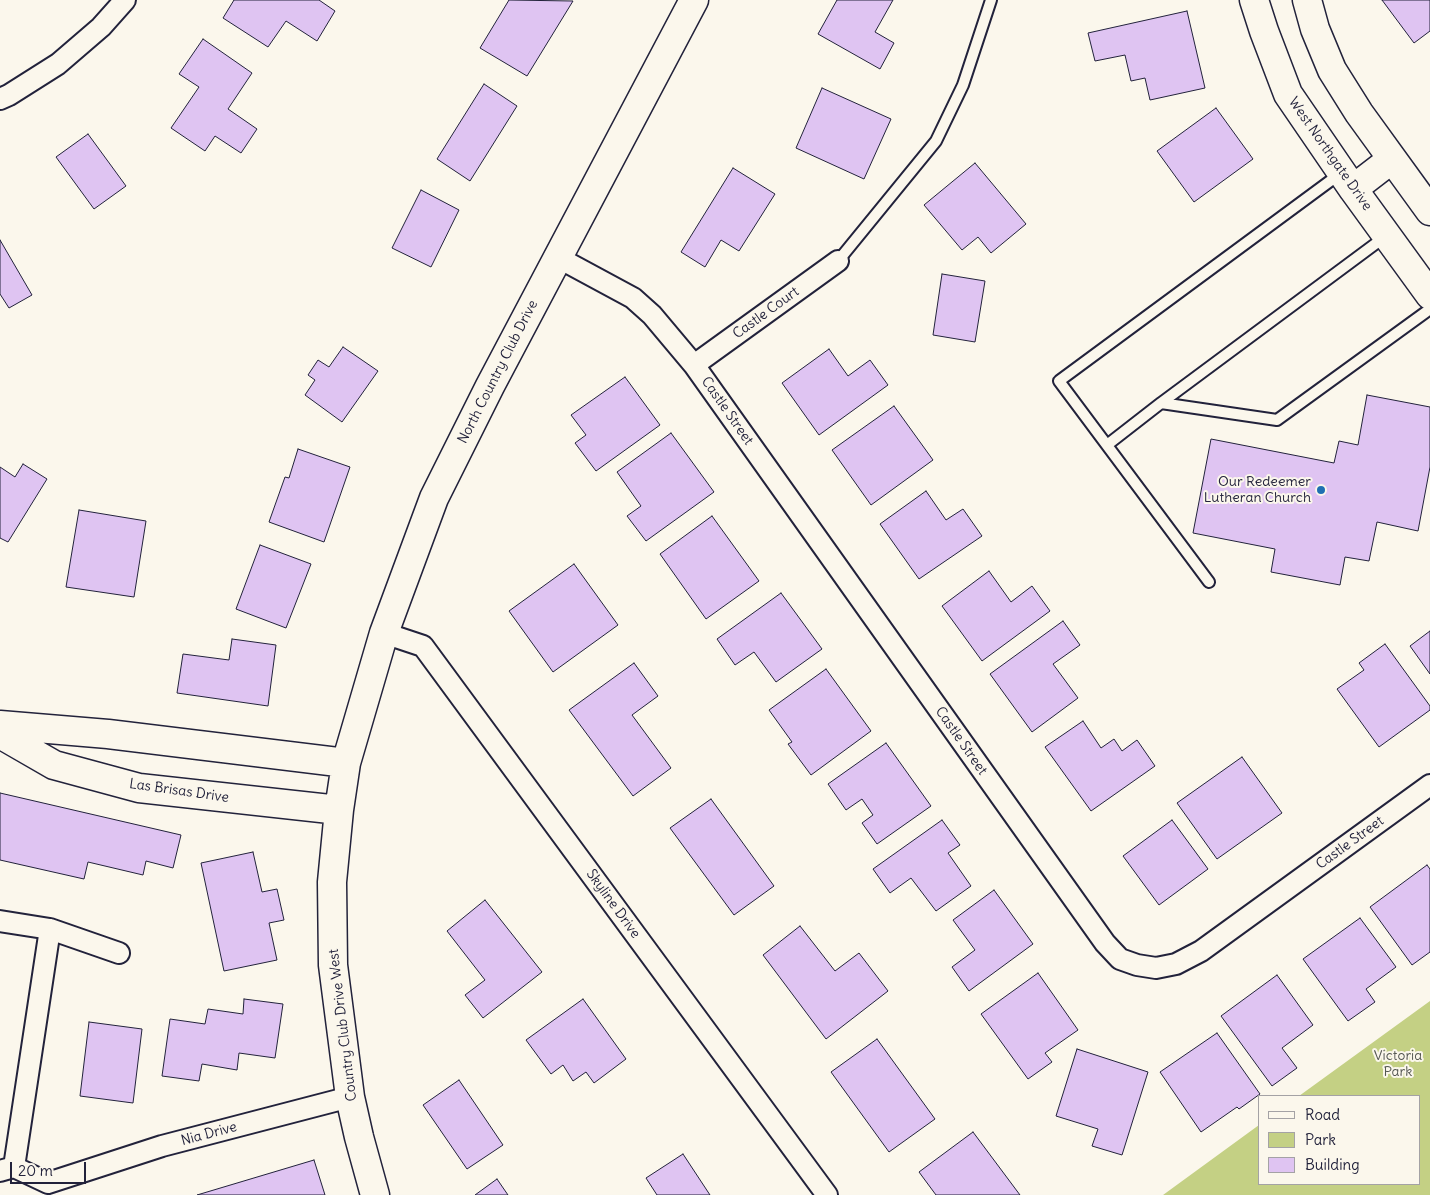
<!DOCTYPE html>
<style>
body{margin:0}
#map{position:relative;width:1430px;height:1195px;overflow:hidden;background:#fbf7ec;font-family:Delius,sans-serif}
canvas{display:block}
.legend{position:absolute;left:1258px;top:1095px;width:162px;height:90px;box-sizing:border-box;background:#fbf7ec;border:1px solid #a4a2a5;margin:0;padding:6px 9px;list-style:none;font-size:15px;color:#22223b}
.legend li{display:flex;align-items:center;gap:10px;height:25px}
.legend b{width:25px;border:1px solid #a4a2a5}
.scale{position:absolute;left:10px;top:1162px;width:76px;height:22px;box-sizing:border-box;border:2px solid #22223b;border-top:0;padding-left:6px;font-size:15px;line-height:18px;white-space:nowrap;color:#22223b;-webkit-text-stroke:4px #fbf7ec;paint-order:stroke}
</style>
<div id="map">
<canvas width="1430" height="1195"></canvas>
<ul class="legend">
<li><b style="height:6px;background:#fbf7ec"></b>Road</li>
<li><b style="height:14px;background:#c4d084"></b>Park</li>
<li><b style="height:14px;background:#dfc4f2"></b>Building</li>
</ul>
<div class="scale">20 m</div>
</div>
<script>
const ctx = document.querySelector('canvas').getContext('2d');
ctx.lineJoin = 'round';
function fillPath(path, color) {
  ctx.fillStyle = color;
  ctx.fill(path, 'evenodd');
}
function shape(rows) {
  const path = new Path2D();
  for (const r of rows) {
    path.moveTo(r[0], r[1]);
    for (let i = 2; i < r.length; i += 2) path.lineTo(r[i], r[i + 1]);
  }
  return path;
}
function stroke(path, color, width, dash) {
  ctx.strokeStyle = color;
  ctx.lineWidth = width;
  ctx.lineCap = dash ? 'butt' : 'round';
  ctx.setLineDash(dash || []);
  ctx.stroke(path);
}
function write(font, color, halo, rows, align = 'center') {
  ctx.font = font + ' Delius,sans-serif';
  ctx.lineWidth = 4;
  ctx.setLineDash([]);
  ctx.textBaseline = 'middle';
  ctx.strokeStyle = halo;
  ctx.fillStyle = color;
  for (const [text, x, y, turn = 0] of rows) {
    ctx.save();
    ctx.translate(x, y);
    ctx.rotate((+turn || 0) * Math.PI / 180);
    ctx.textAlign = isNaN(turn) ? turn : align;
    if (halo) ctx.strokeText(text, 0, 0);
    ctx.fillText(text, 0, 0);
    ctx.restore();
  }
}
fillPath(shape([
 [1430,1001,1430,1195,1163,1195,1259,1125,1259,1184,1419,1184,1419,1096,1299,1096]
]), '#c4d084');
const building = shape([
 [234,0,319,0,335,11,317,41,286,21,268,47,223,18,234,0],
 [509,0,573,1,527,76,480,48,509,0],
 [837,0,893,0,875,32,894,43,880,69,818,34,837,0],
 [1382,0,1430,0,1430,31,1414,43,1382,0],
 [1187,11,1205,88,1150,100,1145,78,1131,81,1125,55,1095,61,1088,33,1187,11],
 [203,39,252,73,228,109,257,129,241,153,215,136,205,151,171,128,199,87,179,74,203,39],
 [484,84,517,106,470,181,437,159,484,84],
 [822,88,891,119,864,179,796,148,822,88],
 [1216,108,1253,159,1194,202,1157,151,1216,108],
 [88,134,126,186,94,209,56,157,88,134],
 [975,163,1026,224,991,253,978,237,962,250,924,205,975,163],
 [733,168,775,194,739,251,721,240,705,267,681,252,733,168],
 [421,190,459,210,431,267,392,248,421,190],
 [0,240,32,295,9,308,0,294,0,240],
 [942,274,985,281,975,342,933,335,942,274],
 [343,347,378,371,342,422,305,395,315,380,308,375,318,360,329,367,343,347],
 [829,349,848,376,870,360,888,385,819,435,782,383,829,349],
 [625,377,660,425,596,471,575,443,586,435,571,415,625,377],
 [1367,395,1430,407,1430,467,1418,531,1377,522,1369,561,1345,557,1340,585,1271,572,1275,549,1193,533,1211,439,1334,463,1339,441,1358,445,1367,395],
 [894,406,933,460,871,505,832,450,894,406],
 [671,433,714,492,646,541,627,516,641,506,617,472,671,433],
 [298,449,350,467,324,542,269,522,285,477,289,478,298,449],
 [23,464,47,479,8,542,0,538,0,467,15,477,23,464],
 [926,491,946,520,963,509,982,536,919,579,880,524,926,491],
 [79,510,146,521,134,597,66,587,79,510],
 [712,516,759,581,706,619,660,554,712,516],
 [260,545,311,564,286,628,236,609,260,545],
 [574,564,618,625,553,672,509,611,574,564],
 [989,571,1011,602,1032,586,1050,611,982,661,942,606,989,571],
 [781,593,822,649,776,682,754,652,735,665,717,639,781,593],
 [1063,621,1080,645,1053,664,1078,698,1032,732,990,674,1063,621],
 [1430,631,1430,674,1410,646,1430,631],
 [232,639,276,645,268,706,177,693,183,654,229,660,232,639],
 [1385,644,1430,706,1430,710,1379,747,1337,689,1364,670,1359,663,1385,644],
 [634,663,658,696,632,715,671,768,633,796,569,710,634,663],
 [826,669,871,731,811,775,788,744,792,742,769,710,826,669],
 [1083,721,1101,748,1114,739,1122,751,1137,740,1155,766,1091,811,1045,747,1083,721],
 [886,743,931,806,877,844,862,823,873,815,862,799,846,810,828,784,886,743],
 [1242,757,1282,813,1217,859,1177,803,1242,757],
 [0,793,181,835,173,868,146,861,143,875,88,862,84,879,0,860,0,793],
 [711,799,774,886,734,915,670,828,711,799],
 [942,820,960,845,948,853,971,886,936,911,911,878,890,893,873,869,942,820],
 [1172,820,1208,869,1159,905,1123,856,1172,820],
 [253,852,262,892,277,889,284,920,269,923,277,960,224,971,201,863,253,852],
 [1427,865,1430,869,1430,952,1412,965,1370,907,1427,865],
 [994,890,1033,944,969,991,952,967,975,950,953,920,994,890],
 [485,900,542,972,483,1018,465,995,485,980,447,931,485,900],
 [1360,918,1396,967,1366,989,1375,1002,1348,1021,1303,959,1360,918],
 [800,926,835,971,859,953,888,991,826,1039,763,955,800,926],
 [1038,973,1078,1030,1045,1053,1052,1062,1028,1079,981,1014,1038,973],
 [1277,975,1313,1025,1282,1048,1297,1068,1272,1086,1221,1016,1277,975],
 [244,999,283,1004,275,1058,239,1053,237,1070,202,1064,199,1081,162,1076,170,1019,205,1024,208,1009,243,1014,244,999],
 [583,999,626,1059,594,1083,586,1072,573,1081,563,1065,551,1074,526,1040,583,999],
 [89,1022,142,1029,133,1103,80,1096,89,1022],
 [1217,1033,1260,1094,1239,1109,1237,1107,1201,1132,1160,1072,1217,1033],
 [877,1039,935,1119,889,1152,831,1072,877,1039],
 [1077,1049,1148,1072,1122,1155,1092,1146,1098,1129,1056,1116,1077,1049],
 [459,1080,503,1145,467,1169,423,1105,459,1080],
 [973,1132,1020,1195,936,1195,919,1172,973,1132],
 [683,1154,710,1195,657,1195,646,1178,683,1154],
 [314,1160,325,1195,197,1195,314,1160],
 [497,1179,508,1195,475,1195,497,1179]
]);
fillPath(building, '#dfc4f2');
stroke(building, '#22223b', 1);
const lane = shape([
 [1386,236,1161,403,1277,420,1430,309],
 [838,261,936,141,963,85,991,0],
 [1107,445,1161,403],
 [1209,582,1059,381,1341,173]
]);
const street = shape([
 [0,99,9,95,58,64,101,27,125,0],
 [557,257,633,298,652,315,694,365,1105,943,1120,959,1137,965,1156,968,1176,964,1201,951,1430,785],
 [694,365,838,261],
 [384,633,423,646,827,1195],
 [0,921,50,929,119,953],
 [14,1167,50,929],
 [0,1171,14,1167,48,1183,162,1146,350,1097]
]);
const secondary = shape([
 [1254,0,1264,31,1288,94,1353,189,1430,295],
 [1307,0,1315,29,1332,70,1359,113,1430,211],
 [1353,189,1392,159],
 [0,725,108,734,346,763],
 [0,734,54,765,139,788,339,810],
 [375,1195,359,1137,350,1097,333,965,332,882,339,810,346,763,384,633,434,498,490,386,694,0]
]);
stroke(lane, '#22223b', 14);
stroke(street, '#22223b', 24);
stroke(secondary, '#22223b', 31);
stroke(lane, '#fbf7ec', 10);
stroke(street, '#fbf7ec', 20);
stroke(secondary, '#fbf7ec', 28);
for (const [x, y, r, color] of [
 [1321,490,5,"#1f6fb2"]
]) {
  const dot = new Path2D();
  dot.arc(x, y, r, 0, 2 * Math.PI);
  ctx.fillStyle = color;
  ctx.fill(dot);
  stroke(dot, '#fbf7ec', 2);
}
write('14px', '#22223b', '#fbf7ec', [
 ["West Northgate Drive",1330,154,55],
 ["Castle Court",766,313,-36],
 ["North Country Club Drive",498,372,-63],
 ["Castle Street",727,411,55],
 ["Castle Street",961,741,55],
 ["Las Brisas Drive",179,791,8],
 ["Castle Street",1350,843,-36],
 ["Skyline Drive",613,904,54],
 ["Country Club Drive West",343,1025,-97],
 ["Nia Drive",209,1134,-15]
]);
write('14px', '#22223b', '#fbf7ec', [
 ["Our Redeemer",1311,482],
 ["Lutheran Church",1311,498]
], 'right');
write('14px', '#535651', '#fbf7ec', [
 ["Victoria",1398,1056],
 ["Park",1398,1072]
]);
</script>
